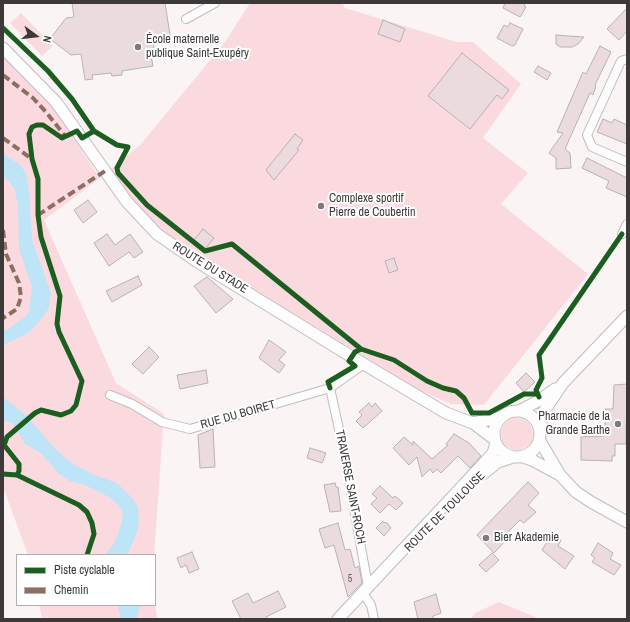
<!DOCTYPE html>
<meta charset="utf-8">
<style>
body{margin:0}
#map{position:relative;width:630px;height:622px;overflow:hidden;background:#faf4f5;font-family:"Archivo Narrow",sans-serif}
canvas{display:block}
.frame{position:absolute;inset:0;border:4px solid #3d3939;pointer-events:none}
.legend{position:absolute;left:16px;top:554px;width:140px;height:52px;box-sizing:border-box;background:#fff;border:1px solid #b1b0b0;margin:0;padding:5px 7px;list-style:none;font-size:12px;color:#3d3939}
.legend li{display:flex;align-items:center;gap:8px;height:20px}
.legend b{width:20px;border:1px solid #b1b0b0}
.north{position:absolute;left:16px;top:16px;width:40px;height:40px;-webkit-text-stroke:3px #fff;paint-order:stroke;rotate:105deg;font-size:11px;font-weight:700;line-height:16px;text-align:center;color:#3d3939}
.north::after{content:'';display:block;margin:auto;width:14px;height:18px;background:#3d3939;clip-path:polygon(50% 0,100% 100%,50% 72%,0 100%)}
</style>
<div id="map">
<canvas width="630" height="622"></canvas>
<div class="frame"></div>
<ul class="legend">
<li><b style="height:5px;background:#1b5e20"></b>Piste cyclable</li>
<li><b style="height:5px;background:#8d6e63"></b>Chemin</li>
</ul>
<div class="north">N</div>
</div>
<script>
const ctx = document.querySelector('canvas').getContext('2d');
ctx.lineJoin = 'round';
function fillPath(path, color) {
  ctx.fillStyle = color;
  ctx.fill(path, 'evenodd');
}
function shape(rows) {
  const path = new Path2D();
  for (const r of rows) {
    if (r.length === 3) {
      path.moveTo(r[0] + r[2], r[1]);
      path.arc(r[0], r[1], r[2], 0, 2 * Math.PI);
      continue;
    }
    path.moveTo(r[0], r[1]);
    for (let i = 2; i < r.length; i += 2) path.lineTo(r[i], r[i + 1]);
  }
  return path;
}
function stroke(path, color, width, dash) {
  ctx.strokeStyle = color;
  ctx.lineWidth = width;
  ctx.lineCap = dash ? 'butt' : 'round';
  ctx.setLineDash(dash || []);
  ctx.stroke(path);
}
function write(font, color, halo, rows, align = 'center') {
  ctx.font = font + ' "Archivo Narrow",sans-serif';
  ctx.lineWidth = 4;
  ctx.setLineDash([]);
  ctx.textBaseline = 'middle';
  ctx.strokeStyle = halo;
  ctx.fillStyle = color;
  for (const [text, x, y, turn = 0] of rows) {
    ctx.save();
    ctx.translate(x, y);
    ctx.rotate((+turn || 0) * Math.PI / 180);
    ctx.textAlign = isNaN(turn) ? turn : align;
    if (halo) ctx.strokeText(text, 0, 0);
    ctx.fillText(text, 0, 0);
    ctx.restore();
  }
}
fillPath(shape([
 [250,3,342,3,345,8,457,42,473,42,521,84,483,138,528,173,501,204,588,274,484,405,451,404,421,391,224,271,169,236,141,209,109,171,141,144,225,42],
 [21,13,53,46,42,56,10,23],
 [3,54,35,85,54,109,100,178,44,220,116,383,164,414,154,555,28,555,3,487],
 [517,434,16],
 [155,600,157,619,42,619,39,605,155,605],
 [499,602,540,619,471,619,475,613]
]), '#fbdadf');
fillPath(shape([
 [3,153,20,165,26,173,29,191,32,240,51,293,49,308,39,322,28,333,3,345,3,331,10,328,25,317,29,312,32,287,19,249,18,204,14,188,3,175],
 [3,397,27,416,54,448,73,464,92,474,117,483,134,500,138,508,139,522,136,535,127,555,105,555,115,542,122,522,123,512,117,504,109,497,85,485,70,481,59,474,41,453,25,444,13,424,3,420],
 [118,605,140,605,137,619,121,619]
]), '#bee4f7');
const building = shape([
 [72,3,165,3,170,35,167,35,167,37,153,39,155,56,151,56,153,66,122,71,122,75,112,76,111,73,92,75,93,79,85,80,81,54,71,55,50,39,66,18,74,17,72,3],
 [505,3,526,3,524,6,526,7,520,17,503,8,505,3],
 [627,8,627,31,619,40,607,29,627,8],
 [383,20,405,29,400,42,378,34,383,20],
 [510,23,523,29,515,45,512,46,497,38,504,25,508,27,510,23],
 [556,35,568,36,584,37,578,44,572,47,560,47,556,44,556,35],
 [600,46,611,52,595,85,596,86,593,95,590,93,565,149,570,153,571,168,556,169,556,158,549,153,563,133,557,132,583,72,586,74,600,46],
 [462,53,509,90,502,99,497,95,470,129,428,96,462,53],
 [538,66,551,73,547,80,534,72,538,66],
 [603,119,612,123,614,119,627,125,627,144,597,132,603,119],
 [295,134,303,140,297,149,299,150,274,180,266,170,295,134],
 [587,158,627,178,627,197,606,188,609,181,582,168,587,158],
 [88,200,97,212,83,223,74,210,88,200],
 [203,229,214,238,205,249,194,240,203,229],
 [107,234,115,245,130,234,143,252,134,258,129,252,109,266,94,243,107,234],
 [394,258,398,270,389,273,385,261,394,258],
 [138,276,142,285,112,302,106,291,138,276],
 [207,277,233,299,216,313,194,286,207,277],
 [269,340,286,352,279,360,285,365,279,373,259,358,269,340],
 [149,347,159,357,143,374,132,364,149,347],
 [206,370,208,383,180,389,177,375,206,370],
 [526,373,535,382,524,392,516,383,526,373],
 [627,384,626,444,615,444,615,456,612,456,612,461,581,460,581,437,605,436,605,409,613,409,614,385,627,384],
 [369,403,372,407,375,403,382,411,363,428,356,421,362,415,359,412,369,403],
 [213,429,215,467,200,468,198,435,213,429],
 [454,434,469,443,481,456,470,468,458,456,441,473,437,469,433,473,430,469,422,477,417,457,409,465,393,448,404,437,413,445,413,441,432,459,448,445,446,444,454,434],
 [310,448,326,453,322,463,307,458,310,448],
 [528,482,539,493,528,505,536,512,524,523,520,520,501,539,508,538,494,553,477,535,528,482],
 [335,483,336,487,338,487,341,511,330,512,324,485,335,483],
 [380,486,393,498,395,496,403,503,396,510,389,504,380,513,371,504,377,498,372,494,380,486],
 [382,522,387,523,391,528,384,536,376,528,382,522],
 [338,523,345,550,350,549,355,568,359,566,362,583,348,597,334,545,325,548,319,529,338,523],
 [552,534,561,540,558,546,574,556,565,569,542,550,552,534],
 [598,543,613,553,610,559,621,565,614,575,592,562,595,558,591,555,598,543],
 [192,552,199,569,189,573,186,565,181,568,177,558,192,552],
 [492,553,499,560,486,572,479,565,492,553],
 [278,591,286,607,266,617,267,619,241,619,232,601,248,593,253,603,278,591],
 [436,594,441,613,433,616,433,619,418,619,414,602,436,594]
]);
fillPath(building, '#ecdbde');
stroke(building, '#b7b2b3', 1);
const minor = shape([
 [186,19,215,3],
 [627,59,621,61,587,135,592,147,627,162],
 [622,234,627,224],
 [330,388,344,452,367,581,370,585],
 [110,395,132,404,162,422,190,429,330,388,364,364],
 [363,593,371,605,374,619]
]);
const secondary = shape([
 [3,48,56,102,127,202,157,234,196,261,352,357,446,413,473,423,494,439],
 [517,434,23],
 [519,411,540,400,555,389],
 [473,423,502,417],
 [540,428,543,413,563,383,627,316],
 [540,441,560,475,576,492,591,502,627,522],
 [523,457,532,460,558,474],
 [483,474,498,462,513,457],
 [338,619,485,462,493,453,496,443]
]);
stroke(minor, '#c1bcbd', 10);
stroke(secondary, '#c1bcbd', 13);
stroke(minor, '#fefdfe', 8);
stroke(secondary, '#fefdfe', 11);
stroke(shape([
 [3,75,33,98,46,112,65,136],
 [3,138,32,159],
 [38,215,105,171],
 [3,230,6,254,19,283,21,297,17,309,3,318]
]), '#8d6e63', 4, [8, 4]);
stroke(shape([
 [3,28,48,71,72,99,94,131],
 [330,388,328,382,355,366,349,361,355,352,361,349,394,360,427,381,443,388,456,391,464,398,472,413,489,413,524,394,536,394],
 [539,397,536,390,542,378,539,355,622,234],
 [3,474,17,475,19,471,19,464,4,445,7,437,35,413,41,410,61,415,71,411,76,405,82,381,59,332,57,324,60,296,41,237,38,215,38,179,32,159,29,134,32,127,37,125,43,125,62,138,77,131,82,138,94,131,117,145,128,147,117,168,118,173,147,205,205,251,232,244,361,349],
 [17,475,79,505,87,512,92,523,94,534,87,555]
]), '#1b5e20', 5);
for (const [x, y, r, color] of [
 [138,47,4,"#7f7a7b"],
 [321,206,4,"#7f7a7b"],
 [618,424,4,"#7f7a7b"],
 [486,538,4,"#7f7a7b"]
]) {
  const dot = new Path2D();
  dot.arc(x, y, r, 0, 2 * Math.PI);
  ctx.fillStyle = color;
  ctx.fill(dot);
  stroke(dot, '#fff', 1.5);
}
write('10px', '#696262', null, [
 ["5",350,579]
]);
write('12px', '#3d3939', '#fff', [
 ["École maternelle",146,40],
 ["publique Saint-Exupéry",146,54],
 ["Complexe sportif",329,199],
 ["Pierre de Coubertin",329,213],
 ["Pharmacie de la",610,417,"right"],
 ["Grande Barthe",610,431,"right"],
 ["Bier Akademie",494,538]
], 'left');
write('12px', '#3d3939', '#fff', [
 ["ROUTE DU STADE",210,268,32],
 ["RUE DU BOIRET",238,415,-16],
 ["TRAVERSE SAINT-ROCH",350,487,79],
 ["ROUTE DE TOULOUSE",445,512,-45]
]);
</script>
